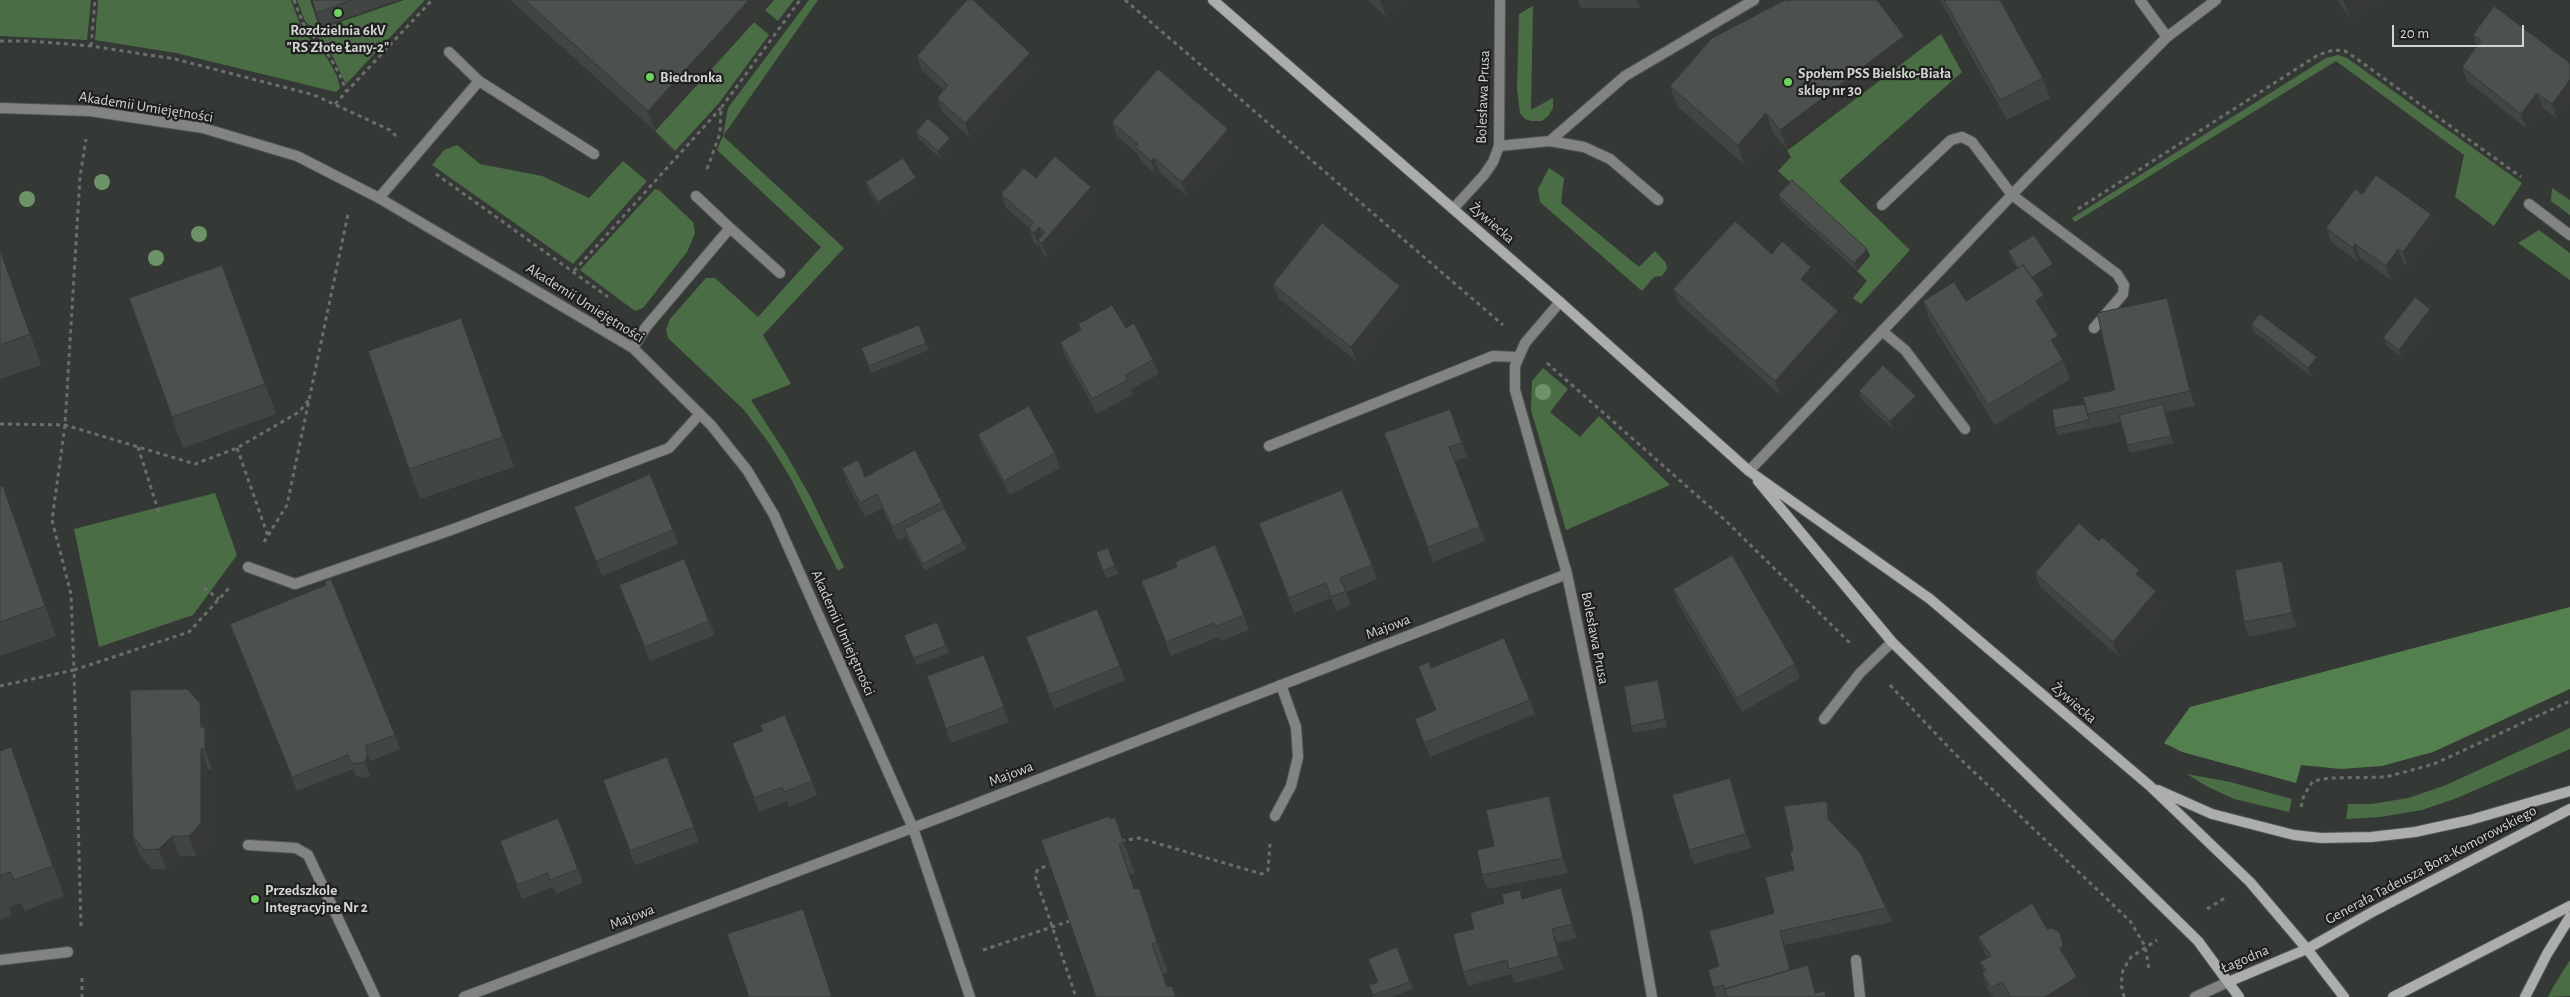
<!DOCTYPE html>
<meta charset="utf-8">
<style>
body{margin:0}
#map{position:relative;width:2570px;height:997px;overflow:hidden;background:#353935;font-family:"Alegreya Sans",sans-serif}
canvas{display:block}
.scale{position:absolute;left:2392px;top:25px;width:132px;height:22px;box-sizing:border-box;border:2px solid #d1d4d1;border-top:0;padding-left:6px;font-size:15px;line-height:18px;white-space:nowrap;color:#d1d4d1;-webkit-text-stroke:4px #1e1f1e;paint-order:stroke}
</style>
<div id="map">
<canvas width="2570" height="997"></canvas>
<div class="scale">20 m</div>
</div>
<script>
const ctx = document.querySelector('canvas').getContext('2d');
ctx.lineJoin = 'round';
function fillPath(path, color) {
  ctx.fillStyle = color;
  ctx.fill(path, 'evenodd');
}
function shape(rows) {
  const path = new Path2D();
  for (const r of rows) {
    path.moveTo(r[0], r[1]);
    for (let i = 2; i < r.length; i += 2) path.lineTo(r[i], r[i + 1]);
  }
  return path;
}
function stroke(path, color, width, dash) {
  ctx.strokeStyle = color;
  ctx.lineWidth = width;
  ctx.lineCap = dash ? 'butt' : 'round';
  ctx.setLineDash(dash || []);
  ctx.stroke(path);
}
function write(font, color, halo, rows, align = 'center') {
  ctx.font = font + ' "Alegreya Sans",sans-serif';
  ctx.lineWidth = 4.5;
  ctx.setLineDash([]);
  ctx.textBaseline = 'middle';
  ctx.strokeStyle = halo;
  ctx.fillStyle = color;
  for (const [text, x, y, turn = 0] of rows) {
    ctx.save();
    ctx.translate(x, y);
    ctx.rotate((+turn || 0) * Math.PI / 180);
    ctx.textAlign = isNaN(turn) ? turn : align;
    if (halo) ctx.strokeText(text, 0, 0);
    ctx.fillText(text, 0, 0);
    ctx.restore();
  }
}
fillPath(shape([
 [0,0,91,0,87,40,0,36],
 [98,0,291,0,300,24,311,41,327,58,337,76,340,88,336,92,176,53,95,40],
 [297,0,310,0,320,29,404,0,425,0,346,84,332,55,305,21],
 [774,0,794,0,778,21,765,10],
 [809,0,818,0,723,136,844,248,763,335,791,384,751,400,786,454,811,498,844,567,838,571,790,477,769,443,744,410,668,338,666,330,670,319,706,278,715,278,758,317,821,247,717,150,723,136,728,108],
 [1533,6,1531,110,1553,98,1553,108,1549,115,1542,121,1531,121,1525,119,1520,113,1517,88,1519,14],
 [754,22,769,35,719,103,675,151,655,131],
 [1941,34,1962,72,1839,181,1910,250,1861,304,1853,298,1867,281,1857,271,1870,256,1778,171,1791,157,1787,150],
 [2338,55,2347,58,2522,183,2494,226,2455,197,2464,155,2336,61,2075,222,2072,218,2326,58],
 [457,145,480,164,542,176,589,198,623,161,647,181,573,264,432,165,444,150],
 [1549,168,1564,178,1561,203,1639,267,1655,251,1666,263,1667,269,1662,276,1654,277,1642,291,1540,202,1538,189],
 [2552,188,2570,200,2570,215,2551,201],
 [655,189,659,190,693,222,695,233,687,252,643,308,635,311,580,270],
 [2539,230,2570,253,2570,280,2518,243],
 [1543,368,1568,389,1550,412,1580,437,1599,416,1670,485,1566,530,1531,410,1532,381],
 [215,493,237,555,193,615,99,647,74,529],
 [2570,728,2570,749,2457,798,2422,810,2380,817,2346,819,2348,804,2372,804,2408,798,2446,785],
 [2187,774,2230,782,2292,799,2289,812,2234,799,2206,786],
 [2570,960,2570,996,2548,997,2553,987]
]), '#4b6d45');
fillPath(shape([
 [2570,607,2570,689,2433,752,2382,766,2341,769,2301,765,2296,783,2182,752,2164,743,2190,707]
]), '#547f4e');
const service = shape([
 [2140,0,2167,37],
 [449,52,479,81],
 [1550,141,1625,76,1754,0],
 [1499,146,1550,141,1584,147,1610,159,1658,200],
 [2028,178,2167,37,2216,0],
 [696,196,730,228],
 [379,198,479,81,594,154],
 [1882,205,1951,140,1962,137,1972,142,2012,195,2117,274,2124,285,2123,294,2094,328],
 [1882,331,1905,350,1965,429],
 [633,348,646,327,730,228,780,273],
 [1269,446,1493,356,1517,357],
 [248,567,295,584,451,530,669,448,700,414],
 [1824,719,1860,673,1892,642],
 [1275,816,1291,786,1298,757,1296,727,1281,685],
 [0,960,68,952],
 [1856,960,1860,997]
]);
const minor = shape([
 [0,108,90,111,203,128,297,156,379,198,633,348,711,425,747,470,774,515,913,828,970,997],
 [2529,204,2570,235],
 [1453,209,1484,175,1493,162,1499,146,1500,0],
 [1560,302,1525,343,1515,366,1515,390,1567,574,1637,912,1652,997],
 [1749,471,2028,178],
 [248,845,296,848,308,855,375,997],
 [464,997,952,813,1567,574]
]);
const tertiary = shape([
 [2195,997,2228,982]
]);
const secondary = shape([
 [1213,0,1560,302,1749,471,1930,599,2150,786,2250,882,2307,949,2344,997],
 [1758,481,1892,642,2198,941,2239,997],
 [2158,790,2212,814,2294,835,2321,838,2371,837,2415,832,2470,820,2570,791],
 [2228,982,2307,949,2374,911,2570,809],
 [2393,997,2570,906],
 [2525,997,2547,954,2570,917]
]);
stroke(service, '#515551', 12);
stroke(minor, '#515551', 12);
stroke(tertiary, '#515551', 12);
stroke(secondary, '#515551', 12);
stroke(shape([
 [294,0,303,23,329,56,340,75,346,91],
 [1125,0,1503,325],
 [0,41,30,41,91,46,175,59,314,95,390,130,396,136],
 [91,46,95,0],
 [335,104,432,0],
 [707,169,720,133,721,108,800,0],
 [436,174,608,297],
 [2078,209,2318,55,2333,50,2345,51,2357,59,2521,177],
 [574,271,721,108],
 [1547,363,1727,522,1851,644],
 [0,424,65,425,195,464,237,448,299,412,309,400],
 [138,447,160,516],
 [237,448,268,536],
 [264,542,287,505,348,214],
 [204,588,219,599],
 [1890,685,1951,750,2130,921,2145,946,2149,969],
 [0,686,74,670,71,594,52,520,65,425,80,177,86,139],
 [2301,807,2304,795,2313,781,2329,778,2386,777,2434,764,2570,701],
 [1121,841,1139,838,1262,874,1268,870,1270,844],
 [1053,864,1038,869,1035,876,1076,997],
 [2207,909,2225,898],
 [81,926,74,670,189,632,229,588],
 [983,950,1070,921],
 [82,978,82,997],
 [2124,997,2121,984,2123,970,2131,957,2157,940]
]), '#6b6e6b', 3, [4, 4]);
stroke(service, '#828482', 10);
stroke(minor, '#828482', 10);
stroke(tertiary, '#828482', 10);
stroke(secondary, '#acaeab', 10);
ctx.fillStyle = '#6f9369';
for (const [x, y] of [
 [102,182],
 [27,199],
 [199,234],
 [156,258],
 [1543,392]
]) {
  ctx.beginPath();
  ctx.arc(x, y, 8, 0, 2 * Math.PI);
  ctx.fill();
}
fillPath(shape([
 [312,0,398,0,321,27],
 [510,0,774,0,655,131],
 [1368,0,1402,0,1386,17],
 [1578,0,1640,0,1640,8,1581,8],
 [1940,0,2000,0,2043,78,2050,98,2007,120],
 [2337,0,2380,0,2351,20],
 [2473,35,2570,63,2557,119,2542,107,2526,128,2467,81,2462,67,2477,46],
 [917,56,1035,67,970,138,942,112,937,98,944,90,922,71],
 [1912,56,1788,150,1773,133,1745,165,1677,106,1670,86],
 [1112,122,1233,143,1187,196,1159,172,1156,175,1141,161,1138,154,1117,136],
 [916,132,952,145,941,159,919,139],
 [1036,178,1096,201,1047,257,1043,254,1040,246,1039,247,1034,243,1029,228,1006,208,1001,194],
 [866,182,918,185,881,209,868,190],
 [2362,194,2436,228,2408,266,2403,263,2391,280,2360,258,2358,262,2331,242,2326,228],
 [1778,195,1867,249,1870,256,1857,271,1781,202],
 [0,250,41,365,0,379],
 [2008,251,2056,271,2036,283,2051,315,2047,318,2058,336,2065,356,2062,358,2070,379,1995,425,1930,321,1923,301,1966,301,2017,269,2011,259],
 [1772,254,1811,267,1817,281,1811,288,1838,311,1843,325,1780,395,1679,303,1673,289],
 [222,265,276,414,183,448,129,298],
 [1273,284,1400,286,1405,300,1356,361,1278,298],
 [2167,298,2172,312,2195,406,2166,412,2174,443,2130,453,2127,445,2121,422,2058,435,2055,428,2085,404,2115,390],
 [2433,317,2402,358,2386,345,2383,338],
 [1078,324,1126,328,1153,360,1159,374,1131,389,1133,394,1097,414,1065,356,1060,342,1080,331],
 [2251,324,2317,357,2320,364,2311,376,2254,332],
 [919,325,929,350,871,373,861,348],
 [472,349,514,467,420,499,409,469],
 [1859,391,1918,403,1893,429,1861,399],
 [1450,409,1467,457,1454,461,1485,541,1433,562,1384,433],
 [978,434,1055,453,1060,468,1010,495,983,448],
 [842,468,942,502,944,508,963,542,966,549,925,571,906,537,898,541,882,509,865,517,847,483],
 [0,487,14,517,56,636,0,656],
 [574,507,673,530,678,544,602,576],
 [1259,523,1372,565,1377,579,1346,592,1351,605,1336,611,1331,598,1294,613],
 [1108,548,1118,574,1106,578,1096,552],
 [2282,561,2287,575,2297,627,2249,637,2244,622],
 [2035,573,2142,579,2162,606,2118,656,2040,587],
 [1141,581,1244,615,1249,630,1221,641,1219,637,1171,656],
 [619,585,709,621,715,635,650,661],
 [1673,589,1795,664,1800,678,1742,712,1678,603],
 [937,622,949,653,916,665,904,635],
 [230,624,395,735,400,749,371,761,373,768,370,776,363,778,356,776,353,769,297,791],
 [1026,637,1120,666,1125,680,1054,709],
 [984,655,1009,722,951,743,927,676],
 [1418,666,1431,668,1530,700,1535,714,1430,757,1415,719,1436,711],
 [1658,680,1660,687,1667,727,1634,733,1631,726],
 [200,703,208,723,208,734,212,747,212,769,208,769,209,843,196,856,179,856,166,869,152,869,140,856,133,836],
 [762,731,812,781,817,795,789,807,787,801,759,812,732,743],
 [11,747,64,896,25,911,21,903,9,907,12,915,0,920,0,751],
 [667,757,699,842,635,865,603,780],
 [1735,792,1751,848,1694,864,1689,850],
 [1827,801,1832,815,1833,824,1886,908,1892,922,1785,945,1791,970,1815,985,1817,993,1827,997,1716,997,1713,988,1719,966,1774,913,1794,870,1793,850],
 [1555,811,1568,873,1487,889,1482,875,1494,846],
 [1115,817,1135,873,1130,875,1134,889,1150,918,1168,972,1163,974,1168,987,1177,997,1096,997,1110,819],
 [505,856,578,869,583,883,556,894,553,887,522,899],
 [1523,899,1566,902,1577,938,1557,943,1564,970,1515,983,1511,974,1468,986,1463,972,1474,929],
 [2047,929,2065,947,2068,959,2067,960,2077,977,2083,991,2073,997,2007,997,2007,996,2006,997,1993,997,1987,987,1982,973,1984,972,1980,962,1988,958,1984,951,1978,937],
 [1397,947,1413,989,1391,997,1373,997,1369,985,1378,982]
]), '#424642');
fillPath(shape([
 [749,0,774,0,655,131,648,111],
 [1380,0,1402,0,1386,17],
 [1637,0,1640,0,1640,8],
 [2343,0,2380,0,2351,20],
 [1904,36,1912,56,1788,150,1780,130],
 [1030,53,1035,67,970,138,965,123],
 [2570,80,2570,102,2557,119,2552,104],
 [2537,93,2542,107,2526,128,2521,114],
 [1766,113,1773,133,1745,165,1738,145],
 [1228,129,1233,143,1187,196,1182,182],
 [950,138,952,145,941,159,938,151],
 [1154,158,1159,172,1156,175,1151,161],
 [916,178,918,185,881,209,878,202],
 [1091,187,1096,201,1047,257,1042,243,1038,240,1040,246,1039,247,1034,233,1039,227,1044,240],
 [2431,214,2436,228,2408,266,2403,252],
 [2355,244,2360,258,2358,262,2353,248],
 [1867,249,1870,256,1857,271,1854,263],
 [2398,249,2403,263,2391,280,2386,266],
 [2053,264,2056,271,2033,285,2031,278],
 [1811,267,1817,281,1806,294,1801,279],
 [1400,286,1405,300,1356,361,1351,347],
 [2044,295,2051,315,2043,321,2036,301],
 [2167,298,2172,312,2195,406,2190,391],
 [2430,309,2433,317,2402,358,2399,350],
 [1838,311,1843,325,1780,395,1775,381],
 [461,318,472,349,514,467,503,437],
 [2058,336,2065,356,2059,360,2051,340],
 [2317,357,2320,364,2311,376,2308,368],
 [1916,396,1918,403,1893,429,1890,421],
 [2163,404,2166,412,2174,443,2171,436],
 [2282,561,2287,575,2297,627,2292,613],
 [2139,570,2144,584,2136,574],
 [2156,591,2162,606,2118,656,2113,642],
 [1658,680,1660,687,1667,727,1665,719],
 [200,703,208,723,208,734,212,747,212,769,205,749,201,727],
 [365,746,373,768,370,776,365,761],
 [201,749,208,769,209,843,196,856,189,836],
 [1730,778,1735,792,1751,848,1746,834],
 [1549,796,1555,811,1568,873,1563,858],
 [1827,801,1832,815,1833,833,1828,819],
 [1115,817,1126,847,1135,873,1124,843],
 [172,836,179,856,166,869,159,849],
 [1119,844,1130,875,1145,919,1134,889],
 [1139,888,1150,918,1168,972,1157,942],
 [1561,888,1566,902,1577,938,1572,924],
 [803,909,814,939,833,997,832,997],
 [1552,929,1557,943,1564,970,1559,956],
 [1780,931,1785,945,1796,990,1791,975],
 [2060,933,2065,947,2068,959,2065,963,2060,949],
 [1808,965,1815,985,1818,997,1816,997],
 [2077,977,2083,991,2073,997,2045,997]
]), '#363936');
const building = shape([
 [312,0,352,0,316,13,312,0],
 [525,0,749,0,648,111,525,0],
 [967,0,973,0,1030,53,965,123,937,98,948,85,917,56,967,0],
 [1785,0,1789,1,1790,0,1877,0,1904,36,1780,130,1766,113,1738,145,1670,86,1712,38,1785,0],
 [1944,0,2000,0,2043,78,2000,100,1944,0],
 [2494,6,2570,63,2570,80,2552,104,2537,93,2521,114,2462,67,2481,40,2473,35,2494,6],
 [1158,69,1228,129,1182,182,1154,158,1151,161,1135,147,1138,144,1112,122,1158,69],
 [928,118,950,138,938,151,916,132,928,118],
 [1055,156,1091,187,1042,243,1038,240,1045,232,1039,227,1034,233,1029,229,1033,222,1001,194,1024,168,1036,178,1055,156],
 [903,158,916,178,878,202,866,182,903,158],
 [2376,175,2431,214,2403,252,2398,249,2386,266,2355,244,2353,248,2326,228,2355,189,2362,194,2376,175],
 [1792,180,1867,249,1854,263,1778,195,1792,180],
 [1735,221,1772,254,1782,241,1811,267,1801,279,1838,311,1775,381,1673,289,1735,221],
 [1322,223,1400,286,1351,347,1273,284,1322,223],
 [2034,235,2053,264,2032,277,2023,265,2018,268,2008,251,2034,235],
 [0,250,30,334,0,345,0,250],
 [222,265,265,384,172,417,129,298,222,265],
 [2023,265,2044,295,2036,301,2058,336,2051,340,2063,360,1988,405,1923,301,1954,282,1966,301,2023,265],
 [2415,297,2430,309,2399,350,2383,338,2415,297],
 [2167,298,2190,391,2087,414,2083,397,2115,390,2097,313,2167,298],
 [1112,305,1126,328,1134,323,1153,360,1125,375,1128,380,1092,399,1060,342,1081,330,1078,324,1112,305],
 [2260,314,2317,357,2308,368,2251,324,2260,314],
 [461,318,503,437,409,469,368,351,461,318],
 [919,325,926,343,869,366,861,348,919,325],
 [1883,365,1916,396,1890,421,1859,391,1883,365],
 [2085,404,2089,420,2055,428,2052,409,2085,404],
 [2163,404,2171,436,2127,445,2119,415,2163,404],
 [1029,406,1055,453,1004,481,978,434,1029,406],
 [1450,409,1462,443,1449,447,1480,527,1428,547,1384,433,1450,409],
 [915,450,942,502,892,527,877,494,860,503,842,468,858,460,865,477,915,450],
 [650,474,673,530,596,561,574,507,650,474],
 [3,486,45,606,0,622,0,487,3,486],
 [1342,490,1372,565,1340,578,1346,591,1331,597,1326,583,1289,598,1259,523,1342,490],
 [944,508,963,542,923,564,904,529,944,508],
 [2079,523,2099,541,2102,537,2139,570,2136,574,2156,591,2113,642,2035,573,2079,523],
 [1215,545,1244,615,1215,627,1214,623,1166,642,1141,581,1177,567,1175,562,1215,545],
 [1108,548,1115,566,1103,571,1096,552,1108,548],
 [1732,555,1795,664,1737,698,1673,589,1732,555],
 [684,559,709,621,645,647,619,585,684,559],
 [2282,561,2292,613,2244,622,2235,570,2282,561],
 [331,579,395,735,365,746,368,754,365,761,358,764,351,762,348,755,292,777,230,624,326,585,325,581,331,579],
 [1097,609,1120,666,1049,695,1026,637,1097,609],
 [937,622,946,646,913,658,904,635,937,622],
 [1504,638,1530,700,1424,743,1415,719,1436,710,1418,666,1429,662,1431,668,1504,638],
 [984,655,1004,707,946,729,927,676,984,655],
 [1658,680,1665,719,1631,726,1624,686,1658,680],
 [187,689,200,703,201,727,205,727,205,749,201,749,201,823,189,836,172,836,159,849,144,850,133,836,130,690,187,689],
 [785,715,812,781,784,792,782,787,754,798,732,743,763,731,760,725,785,715],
 [11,747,53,866,14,880,10,872,0,876,0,751,11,747],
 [667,757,694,827,630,851,603,780,667,757],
 [1730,778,1746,834,1689,850,1672,795,1730,778],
 [1549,796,1563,858,1482,875,1477,850,1494,846,1486,810,1549,796],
 [1827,801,1828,819,1861,854,1886,908,1780,931,1790,970,1725,989,1724,985,1713,988,1708,970,1719,966,1709,931,1774,913,1765,877,1794,870,1790,852,1793,850,1784,806,1827,801],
 [1110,816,1110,819,1115,817,1124,843,1119,844,1134,889,1139,888,1157,942,1152,944,1167,987,1172,986,1176,997,1096,997,1041,840,1110,816],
 [558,818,578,869,550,880,548,873,517,885,500,841,558,818],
 [1561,888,1572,924,1552,929,1559,956,1509,969,1507,960,1463,972,1453,934,1474,929,1470,913,1504,903,1502,894,1520,890,1522,899,1561,888],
 [2032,903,2047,929,2052,928,2060,933,2063,945,2060,949,2077,977,2045,997,2011,997,2002,982,1991,988,1982,973,1986,970,1980,962,1991,956,1978,937,2032,903],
 [803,909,832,997,749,997,727,934,803,909],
 [1397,947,1410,982,1373,995,1369,985,1378,982,1368,959,1397,947],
 [1808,965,1815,993,1825,991,1826,997,1727,997,1725,989,1808,965]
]);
fillPath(building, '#4d514d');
stroke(building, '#363936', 1);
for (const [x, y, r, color] of [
 [338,13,5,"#6ed360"],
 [650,77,5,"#6ed360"],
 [1788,82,5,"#6ed360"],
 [255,899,5,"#6ed360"]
]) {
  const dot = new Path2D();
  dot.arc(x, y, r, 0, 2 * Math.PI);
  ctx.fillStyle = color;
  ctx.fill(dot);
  stroke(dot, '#1e1f1e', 2);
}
write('bold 15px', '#d1d4d1', '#1e1f1e', [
 ["Rozdzielnia 6kV",338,30,"center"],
 ["\"RS Złote Łany-2\"",338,47,"center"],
 ["Społem PSS Bielsko-Biała",1798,73],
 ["sklep nr 30",1798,90],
 ["Biedronka",660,77],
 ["Przedszkole",265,890],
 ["Integracyjne Nr 2",265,907]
], 'left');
write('15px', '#d1d4d1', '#1e1f1e', [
 ["Bolesława Prusa",1483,97,-88],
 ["Akademii Umiejętności",146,107,9],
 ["Żywiecka",1492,223,41],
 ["Akademii Umiejętności",585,303,32],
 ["Majowa",1388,627,-21],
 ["Akademii Umiejętności",843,633,66],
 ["Bolesława Prusa",1595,638,79],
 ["Żywiecka",2074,703,41],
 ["Majowa",1011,774,-21],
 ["Generała Tadeusza Bora-Komorowskiego",2431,865,-28],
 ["Majowa",632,917,-21],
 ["Łagodna",2245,959,-23]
]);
</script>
